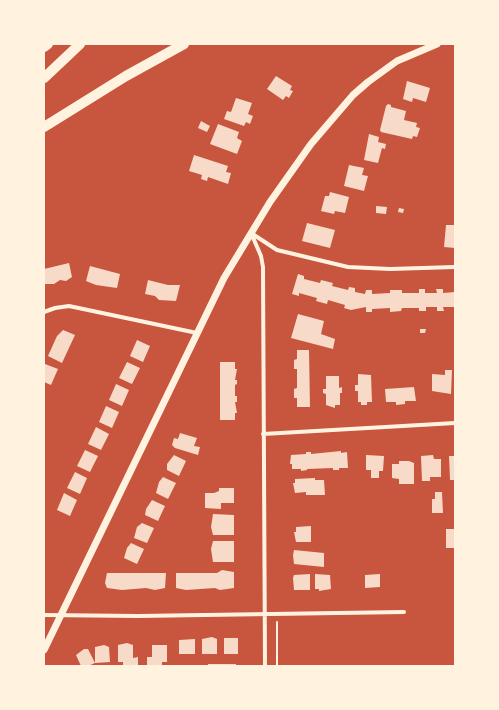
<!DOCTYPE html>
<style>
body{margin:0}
#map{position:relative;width:499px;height:710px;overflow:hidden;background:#c8553d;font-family:"Titillium Web",sans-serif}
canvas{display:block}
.frame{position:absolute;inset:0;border:45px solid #fff3e0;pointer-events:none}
</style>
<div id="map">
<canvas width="499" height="710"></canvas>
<div class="frame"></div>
</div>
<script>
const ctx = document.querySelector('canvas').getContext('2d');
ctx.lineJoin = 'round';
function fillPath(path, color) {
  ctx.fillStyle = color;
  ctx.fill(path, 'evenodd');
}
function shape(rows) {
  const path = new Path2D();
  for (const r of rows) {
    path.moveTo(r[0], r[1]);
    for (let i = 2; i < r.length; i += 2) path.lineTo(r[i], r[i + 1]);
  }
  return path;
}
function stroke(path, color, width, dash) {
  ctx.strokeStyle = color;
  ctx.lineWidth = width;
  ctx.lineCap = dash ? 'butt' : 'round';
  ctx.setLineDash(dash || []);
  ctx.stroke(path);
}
fillPath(shape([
 [276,76,292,86,290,90,293,91,289,98,286,96,283,100,267,89],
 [407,81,430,88,426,102,413,98,412,102,403,99],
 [236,98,252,103,248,114,253,116,250,124,246,122,244,126,224,119,227,111,231,112],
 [388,104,391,105,391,107,406,111,404,120,417,123,416,127,420,128,417,137,413,136,412,139,381,132,380,130,386,106],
 [201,121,210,126,207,132,198,128],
 [218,124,239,132,237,138,242,141,237,154,210,144],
 [369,134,379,137,378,142,386,144,385,149,382,148,378,163,364,160],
 [194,155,228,166,226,172,231,173,228,184,208,177,207,181,201,179,202,175,189,171],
 [349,165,364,168,362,175,368,176,364,191,344,186],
 [330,192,349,197,345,213,335,211,334,214,321,211,325,196,329,196],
 [376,206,387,207,386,214,376,213],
 [399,208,404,209,403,213,398,212],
 [307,223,335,230,330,248,302,241],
 [446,225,455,225,455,248,444,247],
 [69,263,72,277,66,281,60,280,54,284,44,284,44,269],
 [90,266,120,274,117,288,96,285,86,281],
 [298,274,304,276,304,279,320,283,321,280,333,283,332,286,348,290,349,287,355,288,355,292,365,294,366,290,372,290,372,294,390,293,390,290,402,290,402,293,419,293,419,289,425,289,425,293,437,293,436,289,443,289,443,293,455,292,455,307,443,307,444,311,437,311,437,307,426,307,426,311,419,311,419,308,402,308,401,311,390,312,390,308,372,309,372,312,366,312,366,307,351,310,344,308,345,305,328,300,327,304,316,301,317,298,299,293,299,296,292,294],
 [148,280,168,285,180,285,176,301,159,300,155,296,145,294],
 [298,314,324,321,321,334,335,339,333,349,291,338],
 [420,329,426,329,425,333,420,333],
 [63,330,75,335,62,363,48,356,57,336],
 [137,340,150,346,143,362,130,356],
 [297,350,309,350,310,407,297,407,297,398,294,398,294,389,297,388,297,369,294,369,294,360,297,359],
 [127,362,140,368,132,384,119,378],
 [220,362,235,362,235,369,237,369,235,380,237,380,237,384,235,385,235,396,237,396,237,402,235,402,237,413,235,413,235,420,220,420],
 [45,364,58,369,51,385,44,382],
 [445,370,452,370,451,394,432,391,432,374,445,375],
 [358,374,371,375,372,402,367,402,367,405,361,405,361,402,358,402,358,391,355,391,355,385,358,385],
 [326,376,339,376,339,388,342,387,342,393,340,393,340,405,335,405,335,408,326,405,326,394,323,393,323,389,326,389],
 [116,384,129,390,122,406,109,400],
 [414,387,416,401,405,401,405,404,396,405,396,402,386,402,385,389],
 [106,406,119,412,112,428,99,422],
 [96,427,109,434,101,450,88,444],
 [180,433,197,438,194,446,200,447,198,455,175,448,172,445,174,438,178,439],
 [85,450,98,456,90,472,77,466],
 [341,451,341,453,347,452,348,468,339,468,339,470,333,470,333,468,307,469,307,470,301,471,301,469,292,469,292,464,290,464,291,455,306,454,306,452,311,452,311,454],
 [174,455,186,461,179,476,167,470,167,464],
 [366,455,384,456,383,471,379,471,379,478,371,478,371,470,366,470],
 [433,455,434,459,441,459,441,477,430,477,430,481,422,481,421,456],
 [449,456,455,456,455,480,450,480],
 [399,461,409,461,414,463,414,484,399,484,399,479,392,478,392,464,399,464],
 [75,472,87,478,80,494,67,488],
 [163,477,176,483,168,499,156,493,159,482],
 [315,478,315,480,324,480,325,495,306,495,306,492,295,493,293,483,295,483,295,479],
 [219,488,234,488,234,503,221,503,221,509,205,508,205,493,214,493,219,491],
 [435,492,442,492,443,513,432,513,432,499,435,499],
 [64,493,77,500,70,516,57,510],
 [152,500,165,506,158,521,145,515,146,509],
 [213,514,234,515,234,535,213,535,211,527],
 [142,523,154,528,147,543,134,538,137,527],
 [311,526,311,542,296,542,294,532,296,532,296,527],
 [446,529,455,529,455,548,446,548],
 [213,541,234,541,234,562,213,562,211,549],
 [131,543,144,549,137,564,124,558,127,548],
 [294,550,324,553,324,567,294,564,293,555],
 [222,570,234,572,234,588,220,590,215,588,186,590,176,588,176,573,217,573],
 [107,573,166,573,165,588,155,590,146,588,122,590,107,588,105,583],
 [310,574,310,590,294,590,293,578,294,575],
 [315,574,330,575,331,589,319,591,319,589,315,589],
 [380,574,380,587,365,588,365,575],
 [212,637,217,639,217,654,202,654,202,639],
 [224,638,238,638,238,654,224,654],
 [195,639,195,654,179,654,179,640],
 [127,643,133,645,133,658,138,657,138,666,123,666,123,662,118,662,118,645],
 [104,645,109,647,110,662,95,663,95,647],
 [152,645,167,645,167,662,162,662,162,666,147,666,147,657,152,657],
 [84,649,88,649,95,663,88,666,81,666,76,655],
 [208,664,236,664,236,666,208,666]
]), '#f7dbc8');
stroke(shape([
 [277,622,277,666]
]), '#fff3e0', 2);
stroke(shape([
 [251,233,261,256,263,267,265,666],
 [251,233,277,250,348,267,390,269,455,267],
 [44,312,55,308,69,306,197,333],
 [263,434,455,423],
 [44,615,138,616,404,612]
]), '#fff3e0', 4);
stroke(shape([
 [44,650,224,278,270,202,311,144,353,95,368,82,397,61,437,44]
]), '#fff3e0', 7);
stroke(shape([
 [44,47,48,44],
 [44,78,80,44],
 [44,127,126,76,184,44]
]), '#fff3e0', 10);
</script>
